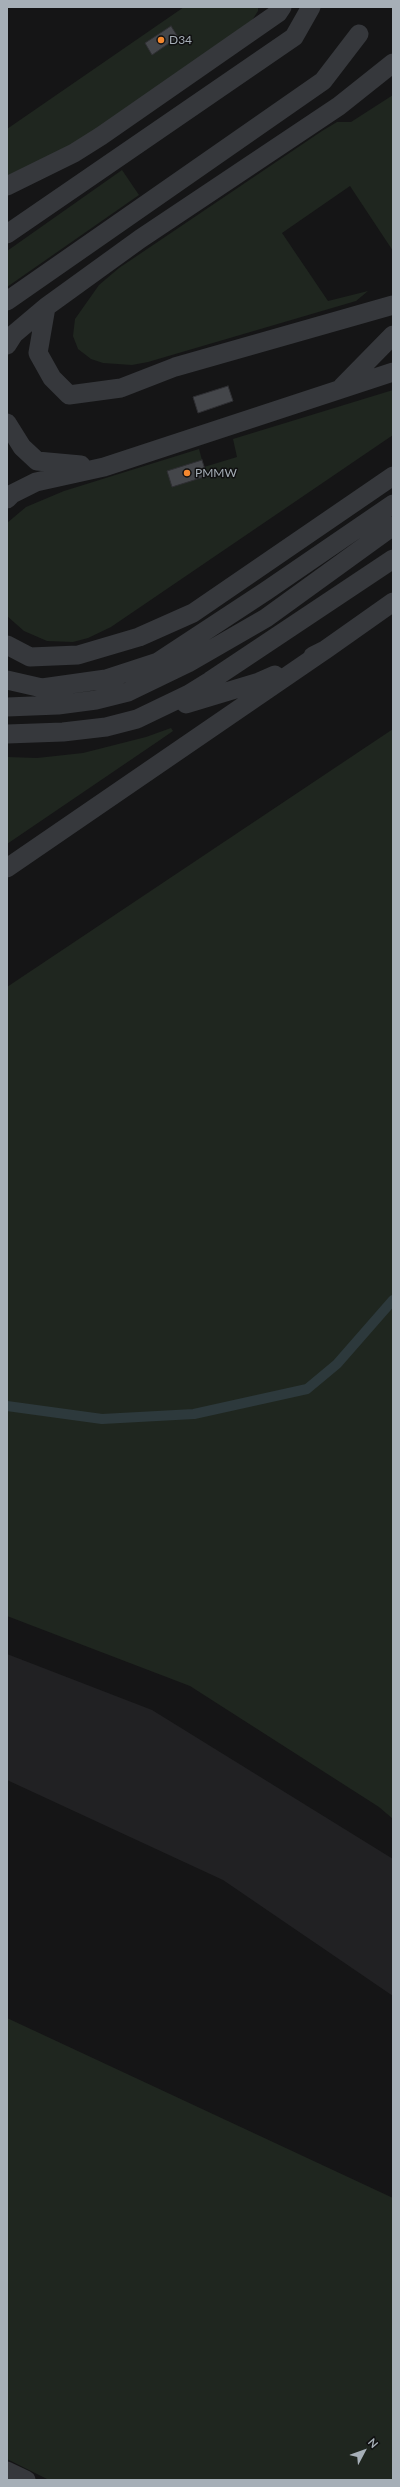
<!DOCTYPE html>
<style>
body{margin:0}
#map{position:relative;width:400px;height:2487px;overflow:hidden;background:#151516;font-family:Lato,sans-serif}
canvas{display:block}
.frame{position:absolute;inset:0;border:8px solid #a6afb7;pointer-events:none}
.north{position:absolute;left:344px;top:2431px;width:40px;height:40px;-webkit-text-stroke:3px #101011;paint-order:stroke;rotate:49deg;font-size:11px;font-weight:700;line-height:16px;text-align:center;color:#a6afb7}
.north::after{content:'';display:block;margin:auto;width:14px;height:18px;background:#a6afb7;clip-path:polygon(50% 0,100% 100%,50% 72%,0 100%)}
</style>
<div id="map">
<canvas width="400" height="2487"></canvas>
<div class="frame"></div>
<div class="north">N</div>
</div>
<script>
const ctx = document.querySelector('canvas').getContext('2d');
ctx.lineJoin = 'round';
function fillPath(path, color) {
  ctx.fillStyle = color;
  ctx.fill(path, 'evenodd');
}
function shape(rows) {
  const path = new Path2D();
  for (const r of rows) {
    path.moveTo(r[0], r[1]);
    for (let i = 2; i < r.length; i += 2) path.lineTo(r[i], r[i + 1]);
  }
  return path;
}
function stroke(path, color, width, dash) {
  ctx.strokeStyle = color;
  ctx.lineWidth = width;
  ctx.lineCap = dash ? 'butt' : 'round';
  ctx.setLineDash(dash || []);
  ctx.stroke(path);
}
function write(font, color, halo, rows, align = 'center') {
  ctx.font = font + ' Lato,sans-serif';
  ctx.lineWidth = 3;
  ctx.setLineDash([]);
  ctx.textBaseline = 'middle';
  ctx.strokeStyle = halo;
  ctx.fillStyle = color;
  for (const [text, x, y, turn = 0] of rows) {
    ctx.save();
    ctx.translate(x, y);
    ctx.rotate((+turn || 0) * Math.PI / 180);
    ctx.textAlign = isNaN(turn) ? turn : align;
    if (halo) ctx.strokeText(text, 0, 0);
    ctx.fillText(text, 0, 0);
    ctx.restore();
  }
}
fillPath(shape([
 [7,1654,152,1710,393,1859,393,1996,223,1880,7,1780]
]), '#212123');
fillPath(shape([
 [184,7,258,7,258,11,249,25,79,141,7,178,7,129],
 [393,95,393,251,350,186,282,233,328,301,368,291,356,301,148,362,132,365,103,363,91,359,78,349,73,336,75,319,99,285,119,268,322,131,337,122,351,122],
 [122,170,139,195,7,287,7,251],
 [393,390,393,435,111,627,88,638,73,642,47,641,24,631,7,616,7,523,26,507,64,491,199,449,202,460,168,471,172,487,207,476,204,467,237,457,233,439],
 [171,728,173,731,160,740,7,844,7,757,37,758,83,753,146,737],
 [393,729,393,1819,379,1807,190,1686,7,1616,7,987],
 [7,2018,393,2198,393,2480,49,2480,7,2459]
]), '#1f261f');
stroke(shape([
 [7,1406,102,1419,194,1414,307,1389,337,1364,393,1300]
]), '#2d393c', 10);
const building = shape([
 [171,26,178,37,152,55,145,43,171,26],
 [228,386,233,401,198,413,193,397,228,386],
 [202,460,207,476,172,487,167,471,202,460]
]);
fillPath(building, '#44464a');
stroke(building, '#2f2f33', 1);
stroke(shape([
 [393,63,339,106,140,239,46,307,38,353,52,378,69,395,121,388,175,367,393,305],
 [7,186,74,153,101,136,278,13,282,7],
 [7,234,294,37,311,7],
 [7,301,323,81,359,34],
 [7,345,14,334,46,307],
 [342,387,393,335],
 [7,423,22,447,37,461,81,465],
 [7,499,12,494,36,482,104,467,393,372],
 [7,645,30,657,78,655,139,637,193,613,393,476],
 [313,656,325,650,393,602],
 [7,680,42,688,106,679,158,662,266,591,393,504],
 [186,704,259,682,275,675],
 [7,707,58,705,96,700,128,692,188,663,266,618,393,526],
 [7,734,63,732,106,727,137,719,189,694,210,681,393,559],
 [7,868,325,650],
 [7,2471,26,2480]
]), '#36383c', 19);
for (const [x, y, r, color] of [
 [161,40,4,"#f4882f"],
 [187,473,4,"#f4882f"]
]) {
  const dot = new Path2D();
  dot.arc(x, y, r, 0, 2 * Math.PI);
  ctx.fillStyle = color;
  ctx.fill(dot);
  stroke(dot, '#101011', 1.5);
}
write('12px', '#a6afb7', '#101011', [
 ["D34",169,40],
 ["PMMW",195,473]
], 'left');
</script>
